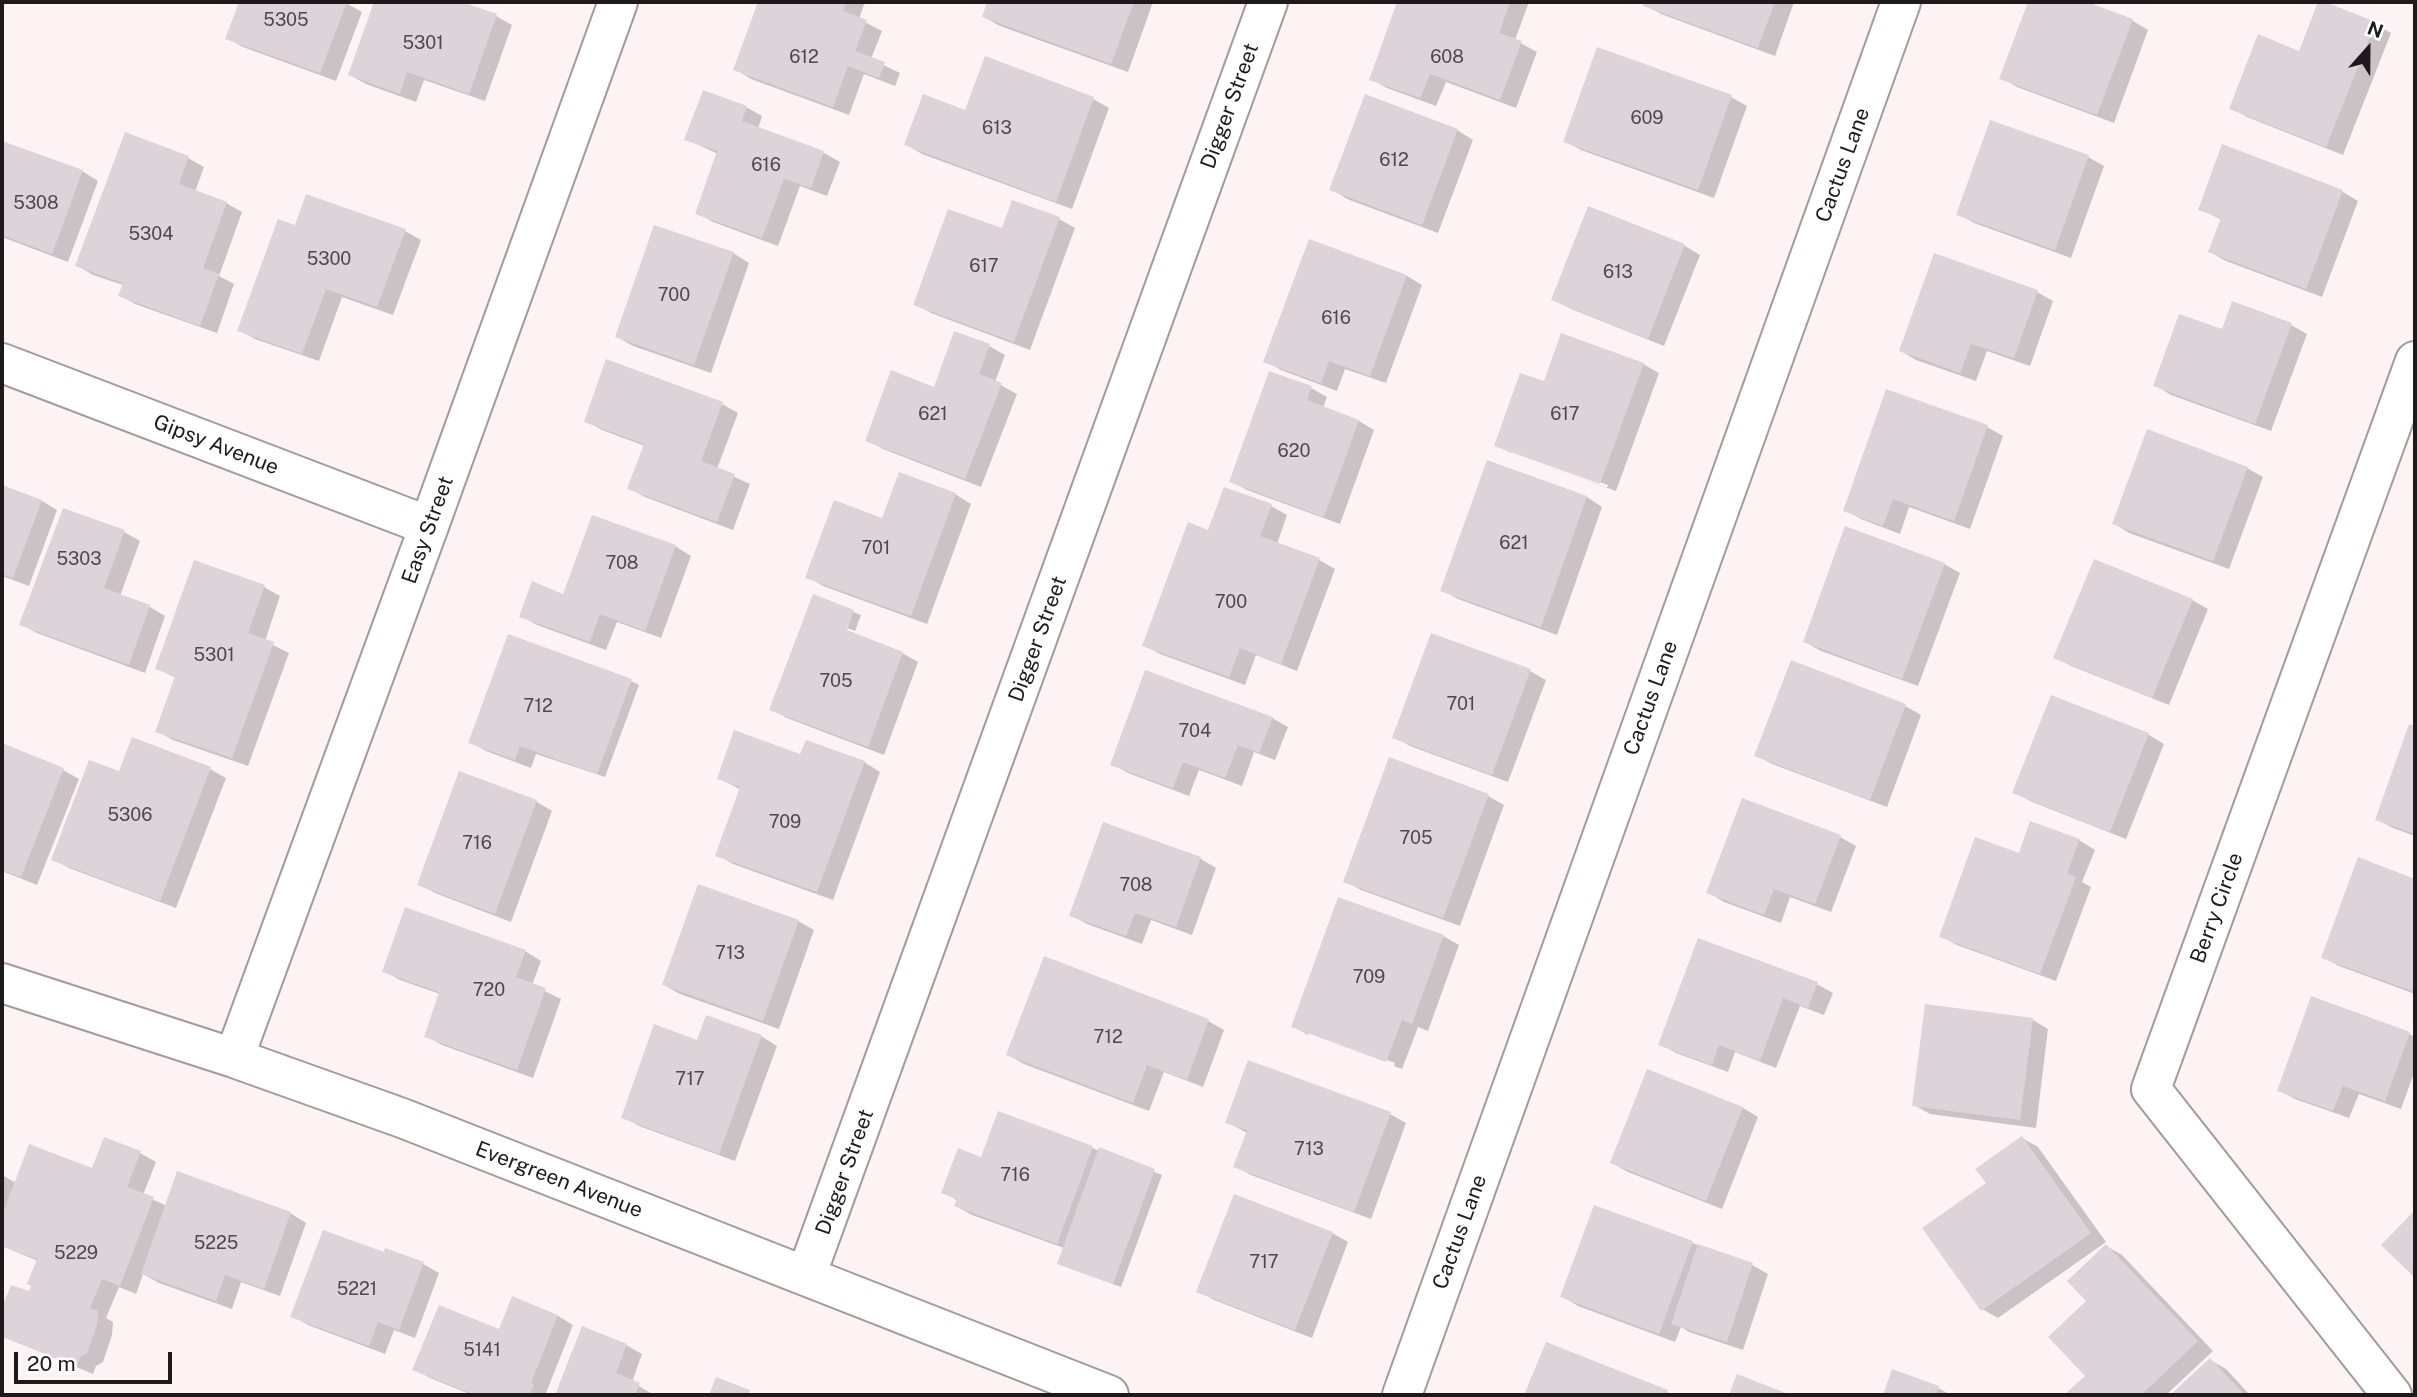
<!DOCTYPE html>
<style>
body{margin:0}
#map{position:relative;width:2417px;height:1397px;overflow:hidden;background:#fdf3f5;font-family:"Public Sans",sans-serif}
canvas{display:block}
.frame{position:absolute;inset:0;border:4px solid #1e1a1b;pointer-events:none}
.north{position:absolute;left:2333px;top:14px;width:70px;height:70px;-webkit-text-stroke:5px #fff;paint-order:stroke;rotate:21deg;font-size:19px;font-weight:700;line-height:28px;text-align:center;color:#1e1a1b}
.north::after{content:'';display:block;margin:auto;width:24px;height:32px;background:#1e1a1b;clip-path:polygon(50% 0,100% 100%,50% 72%,0 100%)}
.scale{position:absolute;left:14px;top:1352px;width:158px;height:32px;box-sizing:border-box;border:4px solid #1e1a1b;border-top:0;padding-left:9px;font-size:21px;line-height:24px;white-space:nowrap;color:#1e1a1b;-webkit-text-stroke:5px #fff;paint-order:stroke}
</style>
<div id="map">
<canvas width="2417" height="1397"></canvas>
<div class="frame"></div>
<div class="north">N</div>
<div class="scale">20 m</div>
</div>
<script>
const ctx = document.querySelector('canvas').getContext('2d');
ctx.lineJoin = 'round';
function fillPath(path, color) {
  ctx.fillStyle = color;
  ctx.fill(path, 'evenodd');
}
function shape(rows) {
  const path = new Path2D();
  for (const r of rows) {
    path.moveTo(r[0], r[1]);
    for (let i = 2; i < r.length; i += 2) path.lineTo(r[i], r[i + 1]);
  }
  return path;
}
function stroke(path, color, width, dash) {
  ctx.strokeStyle = color;
  ctx.lineWidth = width;
  ctx.lineCap = dash ? 'butt' : 'round';
  ctx.setLineDash(dash || []);
  ctx.stroke(path);
}
function write(font, color, halo, rows, align = 'center') {
  ctx.font = font + ' "Public Sans",sans-serif';
  ctx.lineWidth = 7;
  ctx.setLineDash([]);
  ctx.textBaseline = 'middle';
  ctx.strokeStyle = halo;
  ctx.fillStyle = color;
  for (const [text, x, y, turn = 0] of rows) {
    ctx.save();
    ctx.translate(x, y);
    ctx.rotate((+turn || 0) * Math.PI / 180);
    ctx.textAlign = isNaN(turn) ? turn : align;
    if (halo) ctx.strokeText(text, 0, 0);
    ctx.fillText(text, 0, 0);
    ctx.restore();
  }
}
fillPath(shape([
 [241,2,344,2,362,12,336,81,243,47,227,38],
 [376,2,457,2,496,16,512,25,485,101,424,80,416,102,366,84,350,75],
 [760,2,865,2,859,19,882,31,871,59,900,73,895,86,864,74,849,115,751,79,735,69],
 [989,2,1153,2,1128,72,1000,26,984,17],
 [1399,2,1529,2,1515,40,1537,52,1516,108,1446,82,1436,106,1387,88,1371,79],
 [1646,2,1794,2,1775,56,1661,14,1645,5],
 [2030,2,2082,2,2133,21,2148,30,2114,123,2017,87,2002,78],
 [2320,2,2375,24,2391,33,2343,155,2247,117,2231,108,2300,53],
 [986,58,1093,99,1109,108,1072,209,922,154,907,145,966,112],
 [1731,97,1747,106,1714,198,1581,150,1565,141],
 [746,107,762,116,758,129,824,153,840,162,827,196,800,186,778,246,713,222,697,213,718,154,686,139],
 [1457,130,1473,140,1438,233,1347,199,1332,189],
 [2,143,82,171,98,181,68,262,2,237],
 [2223,147,2343,192,2358,201,2322,297,2226,261,2210,252,2222,220,2200,209],
 [2088,157,2104,166,2071,258,1974,223,1958,214],
 [188,158,204,167,195,192,226,203,242,212,219,276,234,284,217,333,135,304,120,295,123,285,93,275,78,266],
 [1589,208,1685,246,1700,255,1664,346,1569,308,1553,299],
 [1059,219,1075,228,1030,350,931,313,915,304,1003,230],
 [296,227,405,231,421,240,393,315,342,297,319,361,255,339,240,330],
 [1310,241,1407,276,1422,285,1386,383,1345,369,1337,391,1281,370,1266,361],
 [733,253,749,263,711,373,633,346,617,337],
 [2037,292,2053,301,2030,366,1987,351,1976,381,1916,360,1901,351],
 [2291,325,2307,334,2271,431,2171,395,2155,385,2223,331],
 [955,333,989,346,1005,355,995,382,1017,394,981,487,883,449,867,440,935,389],
 [1643,364,1659,373,1616,491,1512,454,1607,488,1608,485,1511,450,1511,453,1496,445,1545,384],
 [1311,388,1327,397,1323,408,1359,421,1374,430,1340,524,1247,490,1231,481],
 [722,404,738,413,717,469,750,484,733,530,645,497,629,488,645,446,602,430,586,421],
 [1987,427,2003,436,1970,529,1909,507,1900,534,1861,519,1845,510],
 [1488,462,1587,497,1602,507,1557,635,1458,599,1442,590],
 [2247,468,2263,477,2229,569,2129,533,2114,523],
 [2,487,42,501,57,510,29,586,2,576],
 [1225,489,1271,506,1287,515,1277,544,1319,560,1335,569,1297,671,1256,655,1245,685,1160,654,1144,645,1209,532],
 [955,494,971,504,927,624,823,586,808,577,883,520],
 [124,532,140,541,120,596,150,607,165,616,145,673,37,633,21,624],
 [675,546,691,556,661,638,617,622,606,650,537,625,521,616],
 [195,562,264,587,280,596,265,641,289,653,248,766,173,740,157,731,176,678,157,668],
 [1944,564,1960,573,1918,686,1821,651,1805,642],
 [814,596,861,615,855,631,813,616,813,620,902,653,918,662,884,755,787,718,771,709],
 [2192,600,2208,609,2169,705,2071,666,2056,657],
 [1792,662,1905,706,1921,715,1887,807,1772,764,1756,755],
 [1530,671,1546,680,1508,782,1410,746,1394,737],
 [631,681,639,685,605,777,536,754,531,768,486,751,470,742],
 [2052,697,2149,735,2164,744,2126,839,2030,801,2014,792],
 [1272,718,1288,727,1275,760,1254,752,1242,786,1199,770,1189,796,1128,773,1112,764],
 [2410,726,2415,728,2415,836,2393,828,2377,819],
 [2,745,63,770,79,779,37,885,2,871],
 [801,756,864,762,880,772,833,900,733,864,718,855,741,790,719,778],
 [210,769,226,778,176,908,69,868,53,859,120,773],
 [460,774,537,802,552,811,511,922,435,893,419,884],
 [1488,796,1504,805,1460,926,1361,890,1345,881],
 [1104,825,1201,859,1216,868,1192,935,1151,920,1142,944,1087,924,1071,915],
 [1840,837,1856,846,1831,912,1790,897,1781,923,1724,902,1709,893],
 [2079,840,2095,850,2082,882,2091,887,2056,981,1957,945,1941,936,2020,855],
 [2359,860,2415,881,2415,994,2339,966,2323,957],
 [798,921,814,930,779,1029,680,994,664,985],
 [1443,936,1459,945,1428,1031,1418,1027,1402,1069,1394,1066,1395,1063,1308,1031,1308,1035,1293,1026],
 [525,951,541,961,532,985,561,999,533,1078,442,1045,426,1036,440,994,400,980,384,971],
 [1045,959,1208,1021,1224,1030,1203,1087,1164,1072,1149,1111,1024,1064,1008,1055],
 [1817,984,1833,993,1824,1015,1800,1006,1776,1068,1735,1052,1728,1072,1676,1053,1660,1044],
 [2033,1020,2048,1029,2036,1128,1930,1114,1914,1105],
 [2409,1034,2415,1037,2415,1070,2401,1109,2359,1094,2349,1118,2295,1099,2279,1090],
 [761,1036,777,1046,735,1161,639,1126,623,1117,698,1042],
 [1249,1062,1390,1114,1406,1123,1371,1219,1251,1175,1235,1166,1247,1133,1227,1122],
 [1648,1071,1743,1108,1758,1117,1722,1209,1628,1172,1612,1163],
 [2022,1138,2038,1147,2106,1242,1998,1318,1982,1309],
 [1092,1148,1162,1175,1121,1287,1066,1267,1064,1248,972,1215,956,1206,958,1201,944,1192,982,1159],
 [140,1153,156,1162,143,1195,167,1206,290,1213,306,1223,280,1296,241,1282,232,1309,159,1283,143,1274,136,1294,119,1287,106,1318,113,1322,112,1335,103,1362,96,1366,93,1374,2,1336,2,1312,12,1287,30,1293,38,1261,2,1246,2,1175,16,1183,93,1170],
 [1595,1207,1752,1265,1768,1274,1743,1350,1689,1332,1681,1327,1675,1342,1578,1306,1562,1296],
 [1332,1233,1348,1242,1312,1338,1214,1300,1198,1291],
 [2106,1246,2122,1255,2213,1351,2166,1395,2066,1395,2087,1376,2088,1301],
 [385,1254,423,1264,439,1273,415,1338,394,1330,385,1354,308,1325,293,1316],
 [513,1298,558,1316,573,1325,546,1393,549,1395,472,1395,430,1378,414,1369,500,1331],
 [583,1328,626,1345,642,1354,632,1382,654,1395,556,1395],
 [1547,1344,1667,1392,1673,1395,1526,1395],
 [2210,1360,2226,1369,2250,1395,2172,1395],
 [1893,1372,1938,1388,1951,1395,1885,1395]
]), '#0003');
fillPath(shape([
 [239,2,347,2,320,73,225,39],
 [374,2,462,2,497,14,469,94,407,72,400,94,348,75],
 [758,2,846,2,843,11,867,20,855,51,885,62,879,78,848,66,833,107,733,70],
 [987,2,1134,2,1111,64,982,17],
 [1397,2,1510,2,1499,33,1522,41,1500,100,1430,74,1420,98,1369,80],
 [1645,2,1775,2,1758,48,1643,6],
 [2028,2,2087,2,2133,19,2097,115,1999,79],
 [2318,2,2325,2,2376,22,2326,147,2229,109,2258,34,2299,51],
 [1597,47,1732,95,1698,190,1563,142],
 [985,56,1094,97,1056,202,904,145,923,94,965,110],
 [703,90,747,106,742,121,824,151,811,188,784,179,762,238,695,214,717,151,684,140],
 [1365,94,1458,129,1422,225,1329,190],
 [1990,120,2089,155,2055,250,1956,215],
 [125,132,189,156,179,184,227,202,203,268,219,274,200,326,118,296,123,283,75,266],
 [2,141,83,170,52,254,2,235],
 [2222,144,2343,190,2306,289,2208,252,2221,218,2198,210],
 [306,194,406,229,377,307,326,289,302,354,237,331,278,219,295,225],
 [1012,200,1060,217,1014,342,913,305,948,209,1002,228],
 [1588,206,1685,244,1648,339,1551,300],
 [654,225,734,252,694,365,615,337],
 [1309,239,1407,275,1370,376,1329,361,1321,383,1263,362],
 [1934,253,2038,290,2014,358,1971,344,1960,373,1899,351],
 [2232,301,2292,323,2255,424,2153,386,2179,314,2222,329],
 [954,331,990,344,979,374,1002,383,965,479,865,441,891,370,934,387],
 [1561,333,1644,363,1600,484,1494,446,1520,373,1544,381],
 [606,359,723,402,701,461,735,474,717,522,627,489,644,444,584,422],
 [1269,371,1312,386,1307,400,1359,420,1324,517,1229,482],
 [1886,389,1988,425,1954,521,1893,499,1883,526,1843,511],
 [2147,429,2248,467,2213,561,2112,524],
 [1487,460,1587,496,1541,627,1440,591],
 [899,472,956,493,911,616,805,578,834,500,882,518],
 [2,485,42,500,13,578,2,574],
 [1224,487,1272,504,1260,536,1320,558,1281,664,1240,648,1229,677,1142,646,1188,522,1208,530],
 [63,508,125,530,104,588,150,605,129,665,19,625],
 [592,515,676,545,645,631,600,614,590,642,519,617,532,581,563,594],
 [1845,526,1945,563,1902,679,1803,642],
 [2094,559,2193,599,2152,698,2053,658],
 [194,560,265,585,248,633,274,642,232,758,155,732,175,676,155,669],
 [813,594,854,610,847,630,903,652,868,747,769,710],
 [1431,633,1531,669,1492,775,1392,738],
 [508,634,632,679,597,774,520,746,515,760,468,743],
 [1791,660,1906,704,1870,800,1754,756],
 [1145,670,1273,717,1259,753,1238,745,1225,778,1183,762,1173,788,1110,765],
 [2051,695,2149,733,2110,832,2012,793],
 [2409,724,2415,726,2415,834,2375,820],
 [734,730,800,754,806,740,865,761,817,892,715,856,740,787,717,779],
 [132,737,211,767,160,901,51,860,89,760,119,771],
 [2,743,64,768,21,877,2,870],
 [1389,757,1489,794,1443,918,1343,882],
 [459,771,537,800,495,914,417,885],
 [1742,798,1841,835,1815,904,1774,889,1764,915,1706,893],
 [2030,821,2080,839,2067,873,2076,877,2040,974,1939,937,1975,837,2019,853],
 [1103,822,1201,857,1176,927,1135,913,1126,936,1069,916],
 [2358,857,2415,879,2415,992,2321,958],
 [698,884,799,920,763,1021,662,985],
 [1338,897,1444,935,1412,1024,1402,1020,1386,1062,1291,1027],
 [405,907,526,950,516,977,546,988,517,1070,424,1037,439,992,382,972],
 [1698,938,1818,982,1808,1008,1783,998,1760,1061,1719,1045,1712,1065,1658,1045],
 [1044,956,1209,1019,1187,1080,1147,1065,1133,1103,1006,1055],
 [2311,996,2410,1032,2385,1101,2343,1086,2333,1111,2277,1091],
 [1925,1004,2033,1018,2020,1120,1912,1106],
 [706,1015,762,1035,719,1154,621,1118,654,1024,697,1040],
 [1248,1060,1391,1112,1354,1212,1233,1167,1247,1130,1225,1123],
 [1647,1069,1743,1107,1706,1201,1610,1163],
 [998,1111,1093,1146,1057,1244,954,1206,957,1199,941,1193,958,1148,981,1157],
 [2022,1136,2091,1233,1981,1311,1922,1228,1986,1183,1975,1169],
 [104,1137,141,1151,127,1187,154,1197,120,1286,102,1279,90,1308,98,1311,97,1325,87,1353,80,1357,77,1366,2,1337,2,1307,11,1285,29,1291,31,1286,27,1284,37,1259,2,1246,2,1216,29,1144,92,1168],
 [1099,1147,1155,1169,1113,1284,1057,1264],
 [177,1171,291,1212,264,1289,225,1275,216,1301,141,1274],
 [1234,1194,1333,1232,1295,1330,1196,1292],
 [1594,1205,1693,1241,1659,1334,1560,1297],
 [2415,1210,2415,1278,2381,1245],
 [323,1230,384,1252,385,1248,424,1262,399,1330,378,1322,369,1346,290,1317],
 [1698,1244,1753,1263,1727,1342,1671,1324],
 [2106,1244,2198,1341,2141,1395,2064,1395,2085,1376,2048,1337,2086,1301,2067,1281],
 [512,1296,558,1315,531,1383,534,1385,529,1395,475,1395,412,1370,439,1305,499,1329],
 [582,1326,627,1344,616,1373,640,1383,635,1395,555,1395],
 [1546,1342,1668,1390,1666,1395,1524,1395],
 [2210,1358,2245,1395,2170,1395],
 [1892,1369,1939,1386,1936,1395,1883,1395],
 [1737,1374,1791,1395,1729,1395],
 [716,1377,750,1390,749,1395,709,1395]
]), '#dcd4d9');
const street = shape([
 [2,363,429,526],
 [2,983,234,1058,402,1118,1109,1395],
 [234,1058,429,526,618,2],
 [806,1276,1268,2],
 [1402,1395,1901,2],
 [2392,1395,2151,1089,2415,361]
]);
stroke(street, '#a49a9c', 42);
stroke(street, '#fff', 38);
write('18px', '#4e484a', null, [
 ["5305",286,20],
 ["5301",423,43],
 ["612",804,57],
 ["608",1447,57],
 ["609",1647,118],
 ["613",997,128],
 ["612",1394,160],
 ["616",766,165],
 ["5308",36,203],
 ["5304",151,234],
 ["5300",329,259],
 ["617",984,266],
 ["613",1618,272],
 ["700",674,295],
 ["616",1336,318],
 ["621",933,414],
 ["617",1565,414],
 ["620",1294,451],
 ["621",1514,543],
 ["701",876,548],
 ["5303",79,559],
 ["708",622,563],
 ["700",1231,602],
 ["5301",214,655],
 ["705",836,681],
 ["701",1461,704],
 ["712",538,706],
 ["704",1195,731],
 ["5306",130,815],
 ["709",785,822],
 ["705",1416,838],
 ["716",477,843],
 ["708",1136,885],
 ["713",730,953],
 ["709",1369,977],
 ["720",489,990],
 ["712",1108,1037],
 ["717",690,1079],
 ["713",1309,1149],
 ["716",1015,1175],
 ["5225",216,1243],
 ["5229",76,1253],
 ["717",1264,1262],
 ["5221",357,1289],
 ["5141",482,1350]
]);
write('21px', '#1e1a1b', '#fff', [
 ["Digger Street",1230,106,-70],
 ["Cactus Lane",1843,165,-70],
 ["Gipsy Avenue",216,445,21],
 ["Easy Street",428,530,-70],
 ["Digger Street",1038,639,-70],
 ["Cactus Lane",1651,698,-70],
 ["Berry Circle",2217,908,-70],
 ["Digger Street",845,1172,-70],
 ["Evergreen Avenue",559,1180,21],
 ["Cactus Lane",1460,1232,-70]
]);
</script>
